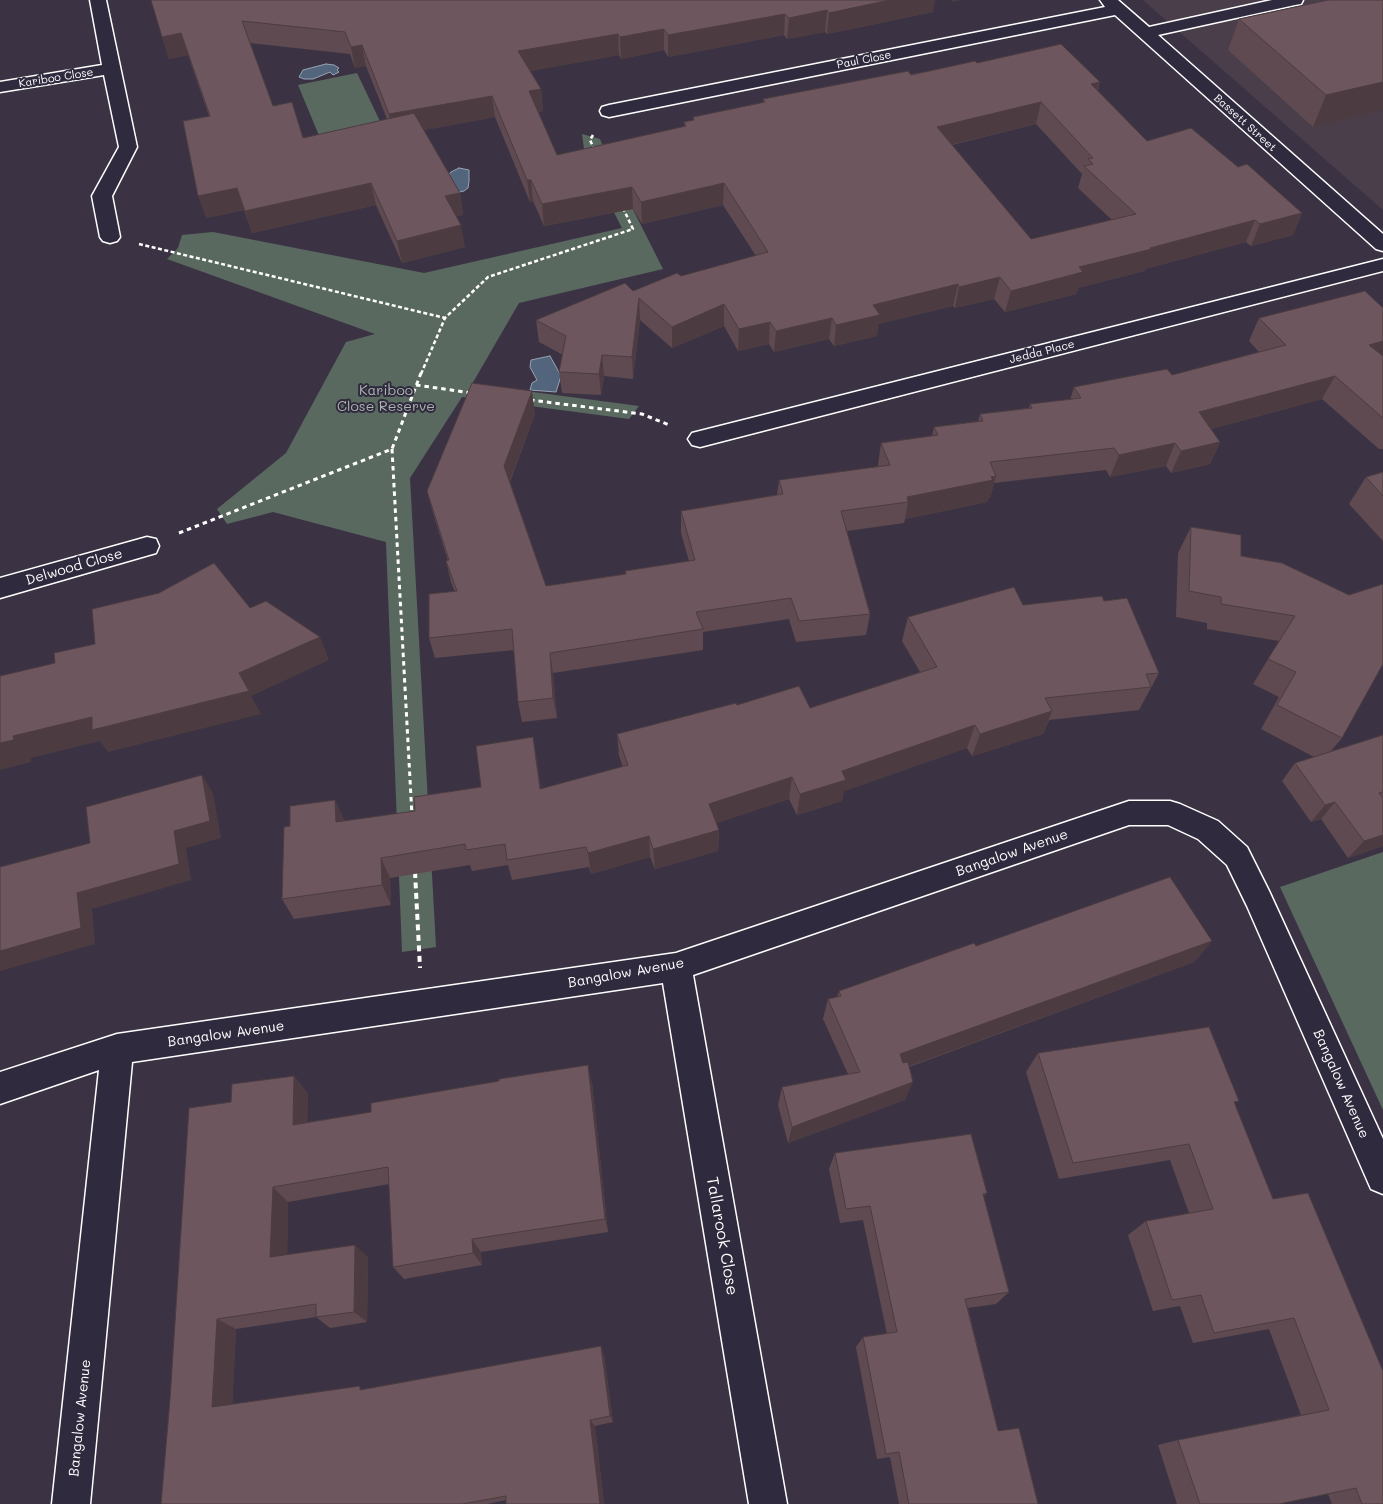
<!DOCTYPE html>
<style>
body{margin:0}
canvas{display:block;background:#3b3343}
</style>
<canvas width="1383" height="1504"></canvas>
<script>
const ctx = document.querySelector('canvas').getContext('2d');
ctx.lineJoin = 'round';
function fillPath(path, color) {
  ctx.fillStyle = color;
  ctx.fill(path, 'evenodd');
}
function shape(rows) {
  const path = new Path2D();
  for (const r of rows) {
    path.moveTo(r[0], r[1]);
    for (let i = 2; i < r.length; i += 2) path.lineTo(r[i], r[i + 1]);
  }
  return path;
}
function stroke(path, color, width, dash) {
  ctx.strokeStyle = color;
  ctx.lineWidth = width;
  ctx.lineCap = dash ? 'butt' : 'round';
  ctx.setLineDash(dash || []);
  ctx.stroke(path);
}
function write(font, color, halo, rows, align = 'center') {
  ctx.font = font + ' Mali,sans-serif';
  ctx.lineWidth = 4;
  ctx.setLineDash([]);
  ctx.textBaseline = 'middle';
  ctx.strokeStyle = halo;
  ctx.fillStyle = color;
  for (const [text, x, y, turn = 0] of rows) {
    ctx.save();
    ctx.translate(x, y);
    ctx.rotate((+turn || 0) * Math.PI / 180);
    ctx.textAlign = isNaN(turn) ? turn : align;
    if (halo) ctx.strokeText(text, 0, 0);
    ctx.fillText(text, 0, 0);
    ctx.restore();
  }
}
fillPath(shape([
 [1143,0,1383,0,1383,210]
]), '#4a3e4b');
fillPath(shape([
 [357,73,387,136,325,150,298,85],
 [582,134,600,139,609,162,663,269,519,303,472,384,639,406,629,419,462,397,410,478,436,947,402,952,386,542,273,512,227,524,217,509,286,453,346,342,375,334,167,259,178,248,182,235,213,232,424,273,622,228,585,156],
 [1383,852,1383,1110,1280,887]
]), '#5a6960');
const water = shape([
 [326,64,334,65,339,68,337,70,339,72,333,75,330,72,313,79,304,79,299,77,303,70,326,64],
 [459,168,469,170,469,181,468,188,464,191,455,193,446,178,451,172,459,168],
 [550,356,561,376,556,392,530,390,532,383,537,380,530,367,531,360,550,356]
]);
fillPath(water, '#52657d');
stroke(water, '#97a3b1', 1);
const minor = shape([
 [90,0,106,0,137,147,112,196,120,237,117,241,110,243,103,241,100,237,92,196,119,147,104,75,0,92,0,82,102,65,90,0],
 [1100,0,1118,0,1149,27,1272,0,1303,0,1301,4,1295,5,1158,35,1383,234,1383,251,1376,249,1115,15,609,117,602,115,600,111,602,107,609,105,1105,7,1100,0],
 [1383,259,1383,271,700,447,692,445,688,439,692,433,700,431,1383,259],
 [147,537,156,539,159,546,156,553,0,598,0,578,147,537],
 [1129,801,1170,801,1180,804,1218,821,1247,847,1269,891,1383,1139,1383,1194,1371,1189,1247,906,1227,865,1198,839,1168,825,1129,825,693,975,787,1504,749,1504,663,983,132,1062,90,1504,52,1504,99,1070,0,1104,0,1072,117,1034,676,953,1129,801]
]);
stroke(minor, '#fff', 3);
stroke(shape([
 [593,135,590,140,595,151],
 [139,244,445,318],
 [421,374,445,318,488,277,633,229,623,208]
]), '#fff', 2.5, [4, 2.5]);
stroke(shape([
 [416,385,472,393],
 [530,400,642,414,669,425],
 [392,449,412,816],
 [179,533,392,449,421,373]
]), '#fff', 3, [4.5, 4]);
stroke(shape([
 [415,872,420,968]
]), '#fff', 4, [6, 4.5]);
fillPath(minor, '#2f2a3d');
fillPath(shape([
 [151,0,933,12,827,34,825,32,787,39,784,35,668,57,664,50,621,59,619,55,530,71,541,89,543,111,538,112,557,155,684,127,684,122,693,120,693,117,763,103,763,99,977,63,1100,82,1098,91,1147,141,1238,167,1302,213,1293,235,1251,246,1246,242,1145,269,1144,271,1078,288,1076,294,1005,312,994,299,955,308,953,306,878,324,877,336,834,346,829,339,774,352,769,344,738,351,724,326,672,348,640,320,633,379,604,376,601,395,562,393,559,372,563,355,539,342,536,320,681,276,756,256,723,205,642,224,633,209,544,226,533,201,530,202,495,117,424,130,460,193,463,215,456,216,465,247,402,263,376,205,252,233,244,210,206,218,209,116,188,55,169,59],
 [250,43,350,54,355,68,366,66,387,119,303,138,273,106],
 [1036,124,1082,174,1078,188,1112,220,1031,239,952,145],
 [1383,0,1313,127,1228,50,1239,19],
 [1383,308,1383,449,1379,449,1322,399,1211,429,1220,442,1210,464,1171,473,1166,466,1110,477,1106,470,994,483,990,498,988,499,987,502,905,519,904,523,847,531,870,614,866,635,796,642,789,619,703,632,703,650,553,673,557,718,522,722,518,702,514,650,435,658,429,638,455,592,451,582,446,561,448,561,433,513,427,491,535,414,510,482,546,586,625,574,625,571,689,561,681,533,681,511,777,495,779,480,878,467,878,465,881,443,932,436,934,427,978,421,980,414,1029,408,1030,404,1070,400,1074,387,1172,375,1259,352,1249,341,1259,318],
 [1383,472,1383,541,1349,504,1366,477],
 [1191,527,1241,556,1282,563,1342,738,1331,751,1383,735,1383,846,1348,858,1321,819,1311,822,1282,781,1295,763,1314,757,1261,729,1279,697,1253,684,1279,641,1207,629,1207,623,1176,617,1178,553],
 [1104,601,1159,673,1139,710,1049,720,1043,734,972,756,967,748,844,791,842,801,797,815,789,799,716,823,719,830,718,851,655,869,650,857,591,874,589,867,512,880,508,865,472,871,470,865,390,878,391,905,294,919,282,899,345,821,415,811,481,787,533,737,541,789,623,767,619,756,617,734,737,705,810,708,920,672,902,641,908,617,1023,605],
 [1212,941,1194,962,909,1067,905,1100,788,1143,778,1105,782,1087,848,1074,823,1019,828,999,837,997,839,991,976,946],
 [1038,1053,1235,1104,1383,1504,1332,1504,1328,1494,1279,1504,1177,1504,1158,1445,1178,1440,1301,1415,1269,1329,1193,1343,1180,1306,1153,1311,1128,1235,1146,1221,1189,1213,1170,1160,1059,1179,1026,1072],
 [294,1076,308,1094,307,1122,592,1083,608,1232,481,1252,482,1265,404,1279,393,1267,389,1184,288,1202,287,1255,368,1257,367,1322,330,1328,316,1317,236,1329,232,1405,365,1389,604,1355,613,1422,595,1426,604,1504,506,1504,506,1500,487,1504,161,1504,231,1102],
 [835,1153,987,1193,983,1197,1009,1292,996,1304,968,1308,998,1431,1038,1504,899,1504,890,1457,877,1459,856,1347,863,1337,887,1334,863,1220,840,1223,829,1169]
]), '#5e4a50');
fillPath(shape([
 [890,0,935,0,933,12,827,34,829,13],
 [952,0,962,0,952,2],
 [827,10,825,32,787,39,789,18],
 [785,14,784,35,668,57,668,35],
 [664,29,664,50,621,59,620,37],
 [181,33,188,55,169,59,162,37],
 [618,34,619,55,520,73,518,51],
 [362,45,366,66,355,68,351,47],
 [1100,82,1094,104,1091,84],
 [1383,82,1383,110,1313,127,1326,95],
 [541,89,543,111,531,113,529,91],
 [492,96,495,117,393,136,389,114],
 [1041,102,1036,124,933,149,937,127],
 [527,180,531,180,533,201,530,202],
 [371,183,376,205,252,233,245,211],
 [724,183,723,205,642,224,641,202],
 [632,187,633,209,544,226,542,204],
 [237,188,244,210,206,218,198,196],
 [460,193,463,215,449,218,445,196],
 [1302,213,1293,235,1251,246,1260,224],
 [1255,220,1246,242,1145,269,1144,271,1078,288,1076,294,1005,312,1011,291,1079,267],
 [461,225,465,247,402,263,397,241],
 [1000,277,994,299,955,308,959,287],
 [958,284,953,306,878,324,877,336,834,346,836,325,873,305],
 [639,298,640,320,633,379,632,357],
 [724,304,724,326,672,348,672,327],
 [832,318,829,339,774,352,776,331],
 [770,322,769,344,738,351,739,329],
 [1383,341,1383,360,1369,345],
 [602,355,604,376,601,395,599,374],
 [1335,376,1322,399,1189,435,1199,412],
 [532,391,535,414,507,488,504,466],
 [1220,442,1210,464,1171,473,1181,451],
 [1175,443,1166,466,1110,477,1119,455],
 [996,476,990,498,988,499,987,502,905,519,908,502,907,497],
 [320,637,329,660,251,696,261,714,108,752,100,741,31,758,31,762,0,770,0,743,13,736,239,673],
 [550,653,553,673,557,718,553,698],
 [1052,711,1043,734,972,756,980,734],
 [975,725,967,748,844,791,842,801,797,815,800,794,842,771],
 [533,737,537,759,544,811,540,789],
 [202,775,213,793,221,838,186,848,191,880,92,909,95,944,0,971,0,951,77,893,174,831],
 [792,777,789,799,708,826,709,804],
 [335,800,345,821,336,822],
 [1335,802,1321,819,1311,822,1325,805],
 [719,830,718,851,655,869,653,849],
 [1383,835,1383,846,1348,858,1364,841],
 [649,836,650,857,591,874,588,853],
 [381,858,390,878,391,905,382,885],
 [1212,941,1194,962,893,1072,900,1054],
 [588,1065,592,1083,608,1232,605,1219],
 [294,1076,308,1094,307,1141,293,1125],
 [913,1082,905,1100,788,1143,792,1127],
 [273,1187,288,1202,287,1269,270,1257],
 [472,1239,481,1252,482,1265,473,1253],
 [355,1245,368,1257,367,1322,354,1312],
 [217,1319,236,1329,232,1414,212,1407],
 [601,1346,604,1355,613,1422,610,1416],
 [590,1420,595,1426,604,1504,600,1504]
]), '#4c3c41');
const building = shape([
 [151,0,890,0,829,13,827,10,789,18,785,14,668,35,664,29,620,37,618,34,518,51,541,89,529,91,557,155,686,126,684,122,694,120,693,117,765,102,763,99,908,71,911,75,975,61,977,63,1061,44,1100,82,1091,84,1147,141,1191,128,1238,167,1247,164,1302,213,1260,224,1255,220,1150,248,1152,249,1079,267,1083,272,1011,291,1000,277,959,287,958,284,873,305,880,315,836,325,832,318,776,331,770,322,739,329,724,304,672,327,639,298,632,357,602,355,599,374,559,372,566,336,536,320,625,283,633,291,677,273,681,276,768,252,724,183,641,202,632,187,542,204,531,180,527,180,492,96,389,114,362,45,351,47,345,32,242,21,273,106,292,102,303,138,414,113,460,193,445,196,461,225,397,241,371,183,245,211,237,188,198,196,183,121,210,116,181,33,162,37,151,0],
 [1041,102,1093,158,1088,159,1093,164,1084,166,1136,214,1031,239,937,127,1041,102],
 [1328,0,1383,0,1383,82,1326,95,1239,19,1328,0],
 [1365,291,1383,308,1383,341,1369,345,1383,356,1383,418,1335,376,1199,412,1220,442,1181,451,1175,443,1119,455,1114,448,990,462,996,476,991,477,993,480,907,497,908,502,841,511,870,614,799,621,791,598,696,612,703,629,550,653,553,698,518,702,512,629,429,638,429,594,457,591,446,561,449,560,427,491,472,383,532,391,504,466,546,586,626,574,625,571,695,560,681,511,783,494,779,480,890,465,881,443,938,435,934,427,983,421,980,414,1032,408,1030,404,1081,398,1074,387,1167,369,1172,375,1286,345,1259,318,1365,291],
 [1383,472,1383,496,1366,477,1383,472],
 [1191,527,1241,535,1241,556,1282,563,1349,595,1383,584,1383,664,1342,738,1277,705,1296,672,1268,659,1295,616,1221,604,1221,597,1189,591,1191,527],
 [214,563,250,608,266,601,320,637,239,673,249,691,92,730,92,717,13,736,14,740,0,743,0,676,55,663,54,653,95,644,92,609,159,593,214,563],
 [1014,587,1023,605,1102,596,1104,601,1127,598,1159,673,1146,674,1151,687,1045,698,1052,711,980,734,975,725,842,771,846,780,800,794,792,777,709,804,719,830,653,849,649,836,588,853,586,847,507,860,505,844,466,850,465,844,381,858,382,885,282,899,284,827,290,826,290,806,335,800,336,822,415,811,414,797,481,787,476,746,533,737,540,789,628,765,617,734,736,703,737,705,799,686,810,708,937,667,908,617,1014,587],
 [1383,735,1383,792,1379,793,1383,798,1383,835,1364,841,1335,802,1325,805,1295,763,1383,735],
 [202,775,210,821,174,831,179,864,77,893,81,928,0,951,0,867,90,843,86,807,202,775],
 [1170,877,1212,941,900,1054,903,1063,908,1062,913,1082,792,1127,782,1087,860,1072,828,999,841,996,839,991,974,943,976,946,1170,877],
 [1209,1027,1239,1101,1234,1102,1273,1199,1308,1193,1383,1371,1383,1504,1362,1504,1356,1488,1279,1504,1200,1504,1178,1440,1329,1410,1294,1318,1214,1333,1201,1295,1172,1300,1146,1221,1213,1209,1189,1144,1073,1163,1038,1053,1209,1027],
 [588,1065,605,1219,472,1239,473,1253,393,1267,388,1167,273,1187,270,1257,355,1245,354,1312,316,1317,316,1304,217,1319,212,1407,360,1386,360,1390,601,1346,610,1416,590,1420,600,1504,506,1504,506,1496,462,1504,161,1504,170,1399,189,1108,231,1102,232,1084,294,1076,293,1125,371,1112,371,1103,499,1081,499,1079,588,1065],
 [971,1134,987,1193,983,1194,1009,1292,965,1299,998,1431,1019,1428,1038,1504,909,1504,899,1452,886,1454,863,1337,897,1332,870,1206,846,1209,835,1153,971,1134]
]);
fillPath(building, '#6d565d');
stroke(building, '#4c3c41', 1);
write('11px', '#fff', '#2f2a3d', [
 ["Paul Close",864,60,-11],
 ["Kariboo Close",56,78,-9],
 ["Bassett Street",1245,123,42],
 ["Jedda Place",1042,352,-14]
]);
write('14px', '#acb4b0', '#2f2a3d', [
 ["Kariboo",386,391],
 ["Close Reserve",386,407]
]);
write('14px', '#fff', '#2f2a3d', [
 ["Delwood Close",74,567,-16],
 ["Bangalow Avenue",1012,853,-19],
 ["Bangalow Avenue",626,973,-10],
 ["Bangalow Avenue",226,1034,-8],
 ["Bangalow Avenue",1341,1084,66],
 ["Bangalow Avenue",80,1418,-84]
]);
write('16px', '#fff', '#2f2a3d', [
 ["Tallarook Close",722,1236,80]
]);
</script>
